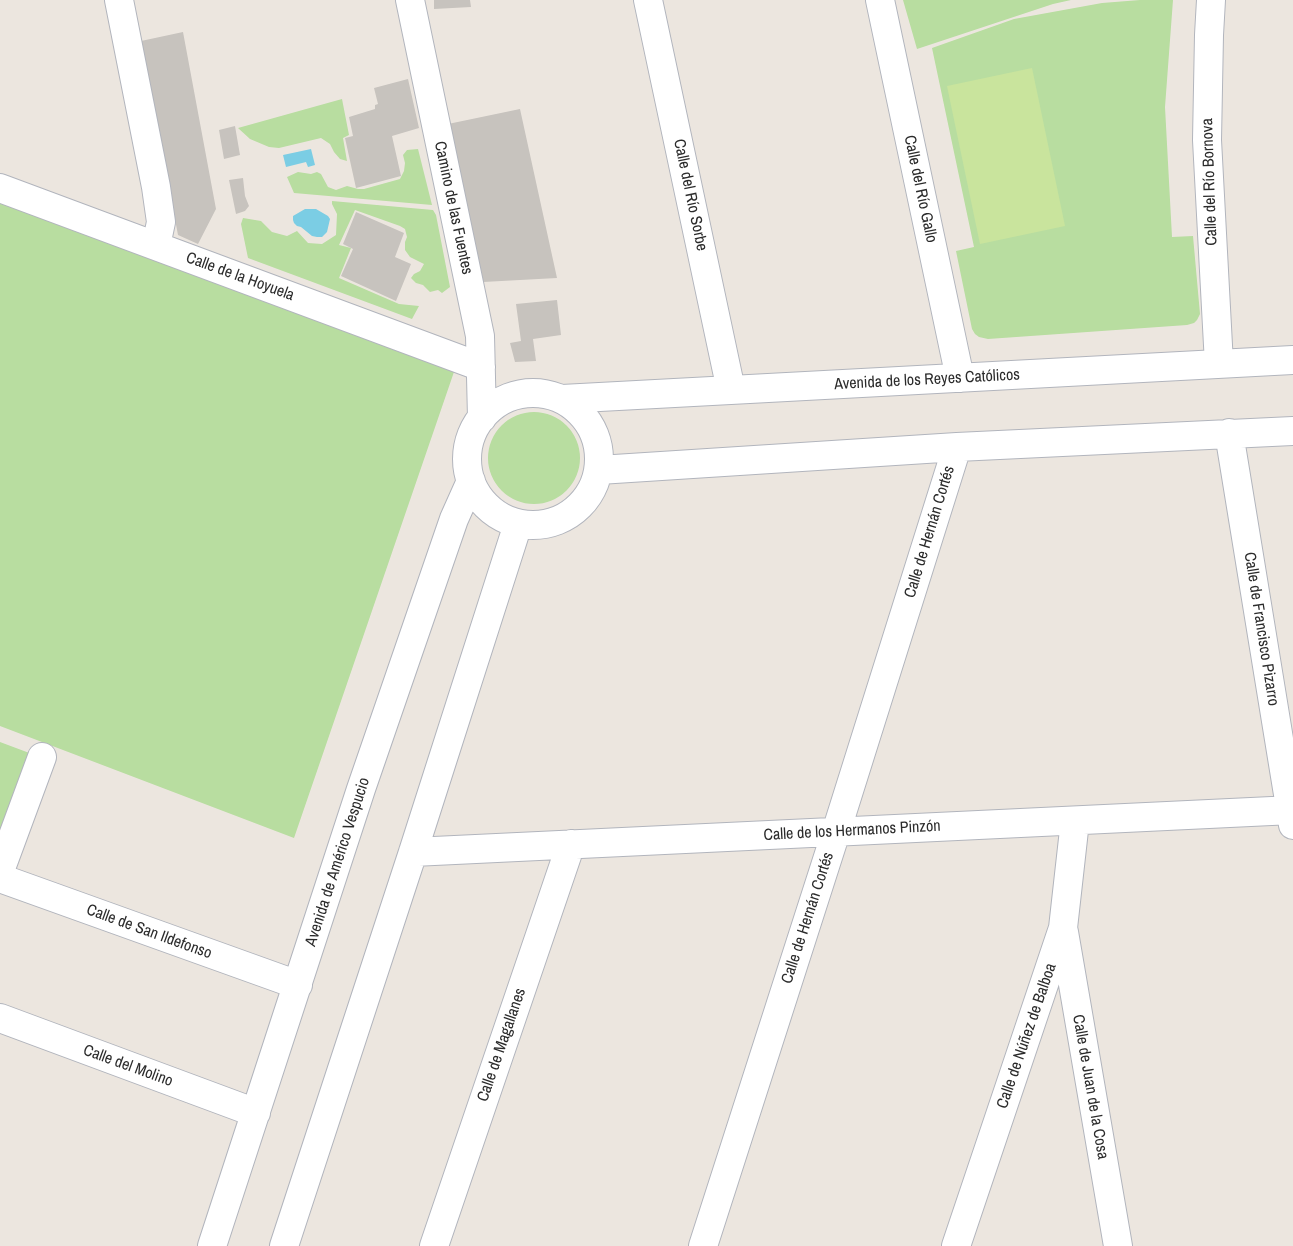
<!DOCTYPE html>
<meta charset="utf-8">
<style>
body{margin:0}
canvas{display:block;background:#ece6df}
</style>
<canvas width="1293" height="1246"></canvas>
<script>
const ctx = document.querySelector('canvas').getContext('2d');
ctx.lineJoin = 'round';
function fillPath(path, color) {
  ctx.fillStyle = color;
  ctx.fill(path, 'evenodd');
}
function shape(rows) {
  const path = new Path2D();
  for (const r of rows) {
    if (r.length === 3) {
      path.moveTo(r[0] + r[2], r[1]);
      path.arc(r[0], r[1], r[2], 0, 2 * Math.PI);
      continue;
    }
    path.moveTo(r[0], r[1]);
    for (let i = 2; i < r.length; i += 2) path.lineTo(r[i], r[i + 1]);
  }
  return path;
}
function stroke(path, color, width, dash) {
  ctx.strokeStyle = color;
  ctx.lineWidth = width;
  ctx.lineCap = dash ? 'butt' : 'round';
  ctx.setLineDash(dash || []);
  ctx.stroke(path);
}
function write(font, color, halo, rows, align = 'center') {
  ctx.font = font + ' "Archivo Narrow",sans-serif';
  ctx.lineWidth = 4.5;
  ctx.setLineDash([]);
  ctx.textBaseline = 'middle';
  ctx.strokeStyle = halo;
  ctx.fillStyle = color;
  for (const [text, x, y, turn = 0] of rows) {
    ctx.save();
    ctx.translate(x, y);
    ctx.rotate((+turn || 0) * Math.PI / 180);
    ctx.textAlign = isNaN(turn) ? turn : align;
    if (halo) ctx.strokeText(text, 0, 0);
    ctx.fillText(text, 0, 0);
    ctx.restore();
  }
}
fillPath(shape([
 [903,0,1071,0,1053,4,917,49],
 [1140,0,1173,0,1165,107,1172,237,1193,236,1200,314,1197,320,1194,323,1187,325,988,339,979,337,975,334,972,329,956,251,974,247,932,48,1014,19,1102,3],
 [342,99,349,135,343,138,347,161,340,159,334,152,330,144,321,138,279,148,269,147,250,139,238,128],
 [418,149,432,205,294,193,287,177,298,172,311,174,317,172,321,174,328,187,336,190,347,186,358,189,364,189,400,179,404,171,405,163,403,155,407,150],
 [332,201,433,210,436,215,450,287,442,293,438,290,430,292,423,285,416,283,411,278,414,274,420,271,424,264,410,257,405,250,405,242,407,237,405,229,400,226,355,210,339,245,351,248,339,278,399,304,419,306,412,319,248,258,241,224,243,218,261,221,272,232,287,236,297,231,308,243,322,244,336,235,337,214,332,204],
 [0,203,455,369,294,838,0,726],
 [534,458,46],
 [0,742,32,754,0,838]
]), '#b8dda0');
fillPath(shape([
 [1032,68,1065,226,980,244,947,86]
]), '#c9e49d');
fillPath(shape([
 [311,149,315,165,308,167,306,162,286,167,283,155],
 [305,209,316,209,328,216,330,219,327,232,322,237,317,237,312,236,301,227,297,226,294,223,293,220,293,216]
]), '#7bcde4');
fillPath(shape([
 [434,0,470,0,471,7,434,9],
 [183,32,216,209,198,244,178,235,141,41],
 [408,79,419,128,392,136,401,176,356,188,345,138,353,136,349,117,375,109,375,105,378,104,374,88],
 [520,109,557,278,483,282,448,124],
 [235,126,240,155,224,159,219,130],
 [243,178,245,196,249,206,245,211,236,214,229,180],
 [356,212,404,233,395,257,411,264,396,301,341,276,353,249,343,244],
 [557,300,561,335,533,339,536,361,515,362,510,343,521,341,516,304]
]), '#c7c3be');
const minor = shape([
 [119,0,156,187,161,222,156,246],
 [410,0,480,336,482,418],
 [648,0,731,390],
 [880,0,960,378],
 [1211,0,1209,35,1207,140,1219,364],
 [0,188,481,367],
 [533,459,66],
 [562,399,1293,360],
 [1229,433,1293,825],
 [599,470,957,447,1293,431],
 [413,852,1293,810],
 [0,871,42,757],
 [0,878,298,985],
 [1064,932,1118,1246],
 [0,1018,256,1113],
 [212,1246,361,789,454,519,471,481],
 [284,1246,413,852,518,524],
 [434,1246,571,844],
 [703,1246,836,832,957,447],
 [956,1246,1063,928,1075,821]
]);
stroke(minor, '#b2b5bd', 30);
stroke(minor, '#fff', 28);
write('16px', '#2b2b2b', '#fff', [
 ["Calle del Río Bornova",1210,182,-92],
 ["Calle del Río Gallo",920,189,78],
 ["Calle del Río Sorbe",690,195,78],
 ["Camino de las Fuentes",453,208,78],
 ["Calle de la Hoyuela",240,277,20],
 ["Avenida de los Reyes Católicos",927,380,-3],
 ["Calle de Hernán Cortés",930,532,-73],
 ["Calle de Francisco Pizarro",1261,629,81],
 ["Calle de los Hermanos Pinzón",852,831,-3],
 ["Avenida de Américo Vespucio",338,862,-72],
 ["Calle de Hernán Cortés",808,918,-72],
 ["Calle de San Ildefonso",149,932,20],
 ["Calle de Núñez de Balboa",1027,1036,-71],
 ["Calle de Magallanes",502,1045,-71],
 ["Calle del Molino",128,1066,20],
 ["Calle de Juan de la Cosa",1090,1087,80]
]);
</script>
